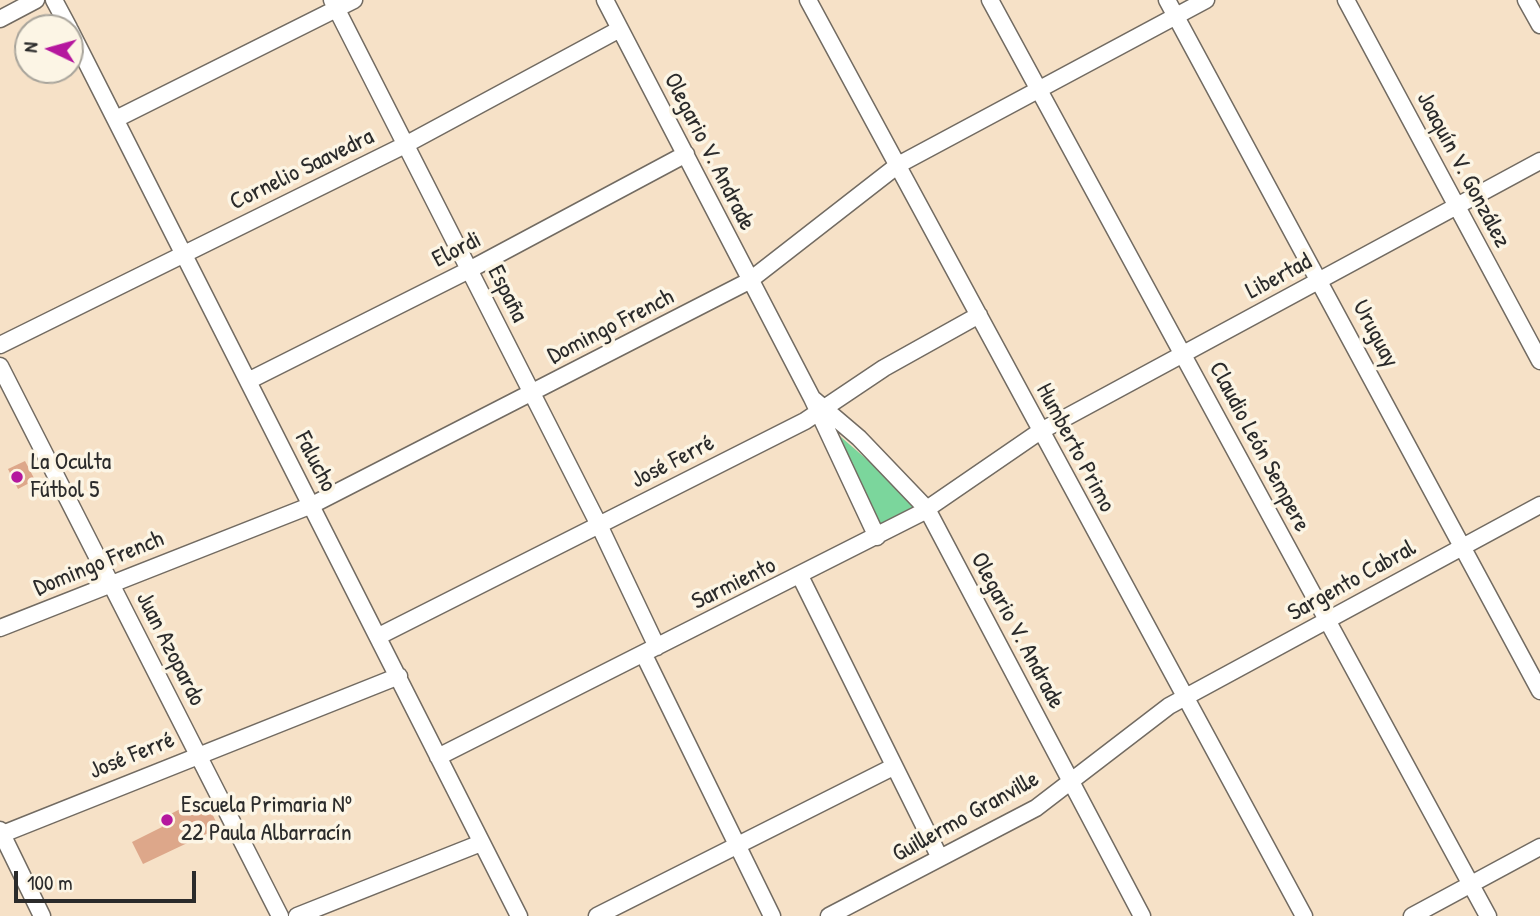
<!DOCTYPE html>
<meta charset="utf-8">
<style>
body{margin:0}
#map{position:relative;width:1540px;height:916px;overflow:hidden;background:#f6e1c7;font-family:"Patrick Hand",sans-serif}
canvas{display:block}
.north{position:absolute;left:14px;top:14px;width:70px;height:70px;box-sizing:border-box;background:#fcf5e5;border:2px solid #a8a49b;border-radius:50%;rotate:275deg;font-size:19px;font-weight:700;line-height:28px;text-align:center;color:#2b2b2b}
.north::after{content:'';display:block;margin:auto;width:24px;height:32px;background:#b5179e;clip-path:polygon(50% 0,100% 100%,50% 72%,0 100%)}
.scale{position:absolute;left:14px;top:871px;width:182px;height:32px;box-sizing:border-box;border:4px solid #2b2b2b;border-top:0;padding-left:9px;font-size:21px;line-height:24px;white-space:nowrap;color:#2b2b2b;-webkit-text-stroke:5px #fcf5e5;paint-order:stroke}
</style>
<div id="map">
<canvas width="1540" height="916"></canvas>
<div class="north">N</div>
<div class="scale">100 m</div>
</div>
<script>
const ctx = document.querySelector('canvas').getContext('2d');
ctx.lineJoin = 'round';
function fillPath(path, color) {
  ctx.fillStyle = color;
  ctx.fill(path, 'evenodd');
}
function shape(rows) {
  const path = new Path2D();
  for (const r of rows) {
    path.moveTo(r[0], r[1]);
    for (let i = 2; i < r.length; i += 2) path.lineTo(r[i], r[i + 1]);
  }
  return path;
}
function stroke(path, color, width, dash) {
  ctx.strokeStyle = color;
  ctx.lineWidth = width;
  ctx.lineCap = dash ? 'butt' : 'round';
  ctx.setLineDash(dash || []);
  ctx.stroke(path);
}
function write(font, color, halo, rows, align = 'center') {
  ctx.font = font + ' "Patrick Hand",sans-serif';
  ctx.lineWidth = 7;
  ctx.setLineDash([]);
  ctx.textBaseline = 'middle';
  ctx.strokeStyle = halo;
  ctx.fillStyle = color;
  for (const [text, x, y, turn = 0] of rows) {
    ctx.save();
    ctx.translate(x, y);
    ctx.rotate((+turn || 0) * Math.PI / 180);
    ctx.textAlign = isNaN(turn) ? turn : align;
    if (halo) ctx.strokeText(text, 0, 0);
    ctx.fillText(text, 0, 0);
    ctx.restore();
  }
}
fillPath(shape([
 [834,431,916,502,916,511,881,528]
]), '#7bd69c');
fillPath(shape([
 [25,461,35,480,18,489,8,469],
 [207,803,219,828,143,864,132,842,162,827,159,820,184,807,187,813]
]), '#dda78a');
const minor = shape([
 [54,0,69,28],
 [332,0,599,525,657,647],
 [605,0,812,398,877,537],
 [808,0,1304,916],
 [990,0,1488,916],
 [1167,0,1540,691],
 [1346,0,1540,361],
 [1526,0,1540,25],
 [0,19,36,0],
 [70,30,519,916],
 [116,119,354,0],
 [0,345,405,145,620,29],
 [0,366,280,916],
 [248,381,469,270,686,154],
 [812,398,859,438,927,509,1142,916],
 [800,576,940,858],
 [0,628,312,505,749,281,898,165,1206,0],
 [379,636,805,421,884,368,979,315],
 [644,655,772,916],
 [438,757,921,513,1039,432,1540,161],
 [0,830,42,916],
 [0,835,399,676],
 [297,916,481,843],
 [597,916,893,767],
 [829,916,1036,808,1169,706,1540,505],
 [1412,916,1540,847]
]);
stroke(minor, '#726b62', 19);
stroke(minor, '#fff', 16);
for (const [x, y, r, color] of [
 [17,477,7,"#b5179e"],
 [167,820,7,"#b5179e"]
]) {
  const dot = new Path2D();
  dot.arc(x, y, r, 0, 2 * Math.PI);
  ctx.fillStyle = color;
  ctx.fill(dot);
  stroke(dot, '#fcf5e5', 2.5);
}
write('24px', '#2b2b2b', '#fcf5e5', [
 ["Olegario V. Andrade",709,152,63],
 ["Cornelio Saavedra",302,170,-26],
 ["Joaquín V. González",1463,170,62],
 ["Elordi",457,250,-27],
 ["Libertad",1279,277,-28],
 ["España",507,294,63],
 ["Domingo French",611,327,-27],
 ["Uruguay",1375,334,62],
 ["Claudio León Sempere",1259,447,62],
 ["Humberto Primo",1075,448,62],
 ["Falucho",315,462,63],
 ["José Ferré",673,462,-27],
 ["Domingo French",99,564,-22],
 ["Sargento Cabral",1352,581,-29],
 ["Sarmiento",734,584,-26],
 ["Olegario V. Andrade",1017,631,62],
 ["Juan Azopardo",170,649,63],
 ["José Ferré",132,756,-22],
 ["Guillermo Granville",966,817,-29]
]);
write('24px', '#2b2b2b', '#fcf5e5', [
 ["La Oculta",31,463],
 ["Fútbol 5",31,491],
 ["Escuela Primaria Nº",181,806],
 ["22 Paula Albarracín",181,834]
], 'left');
</script>
